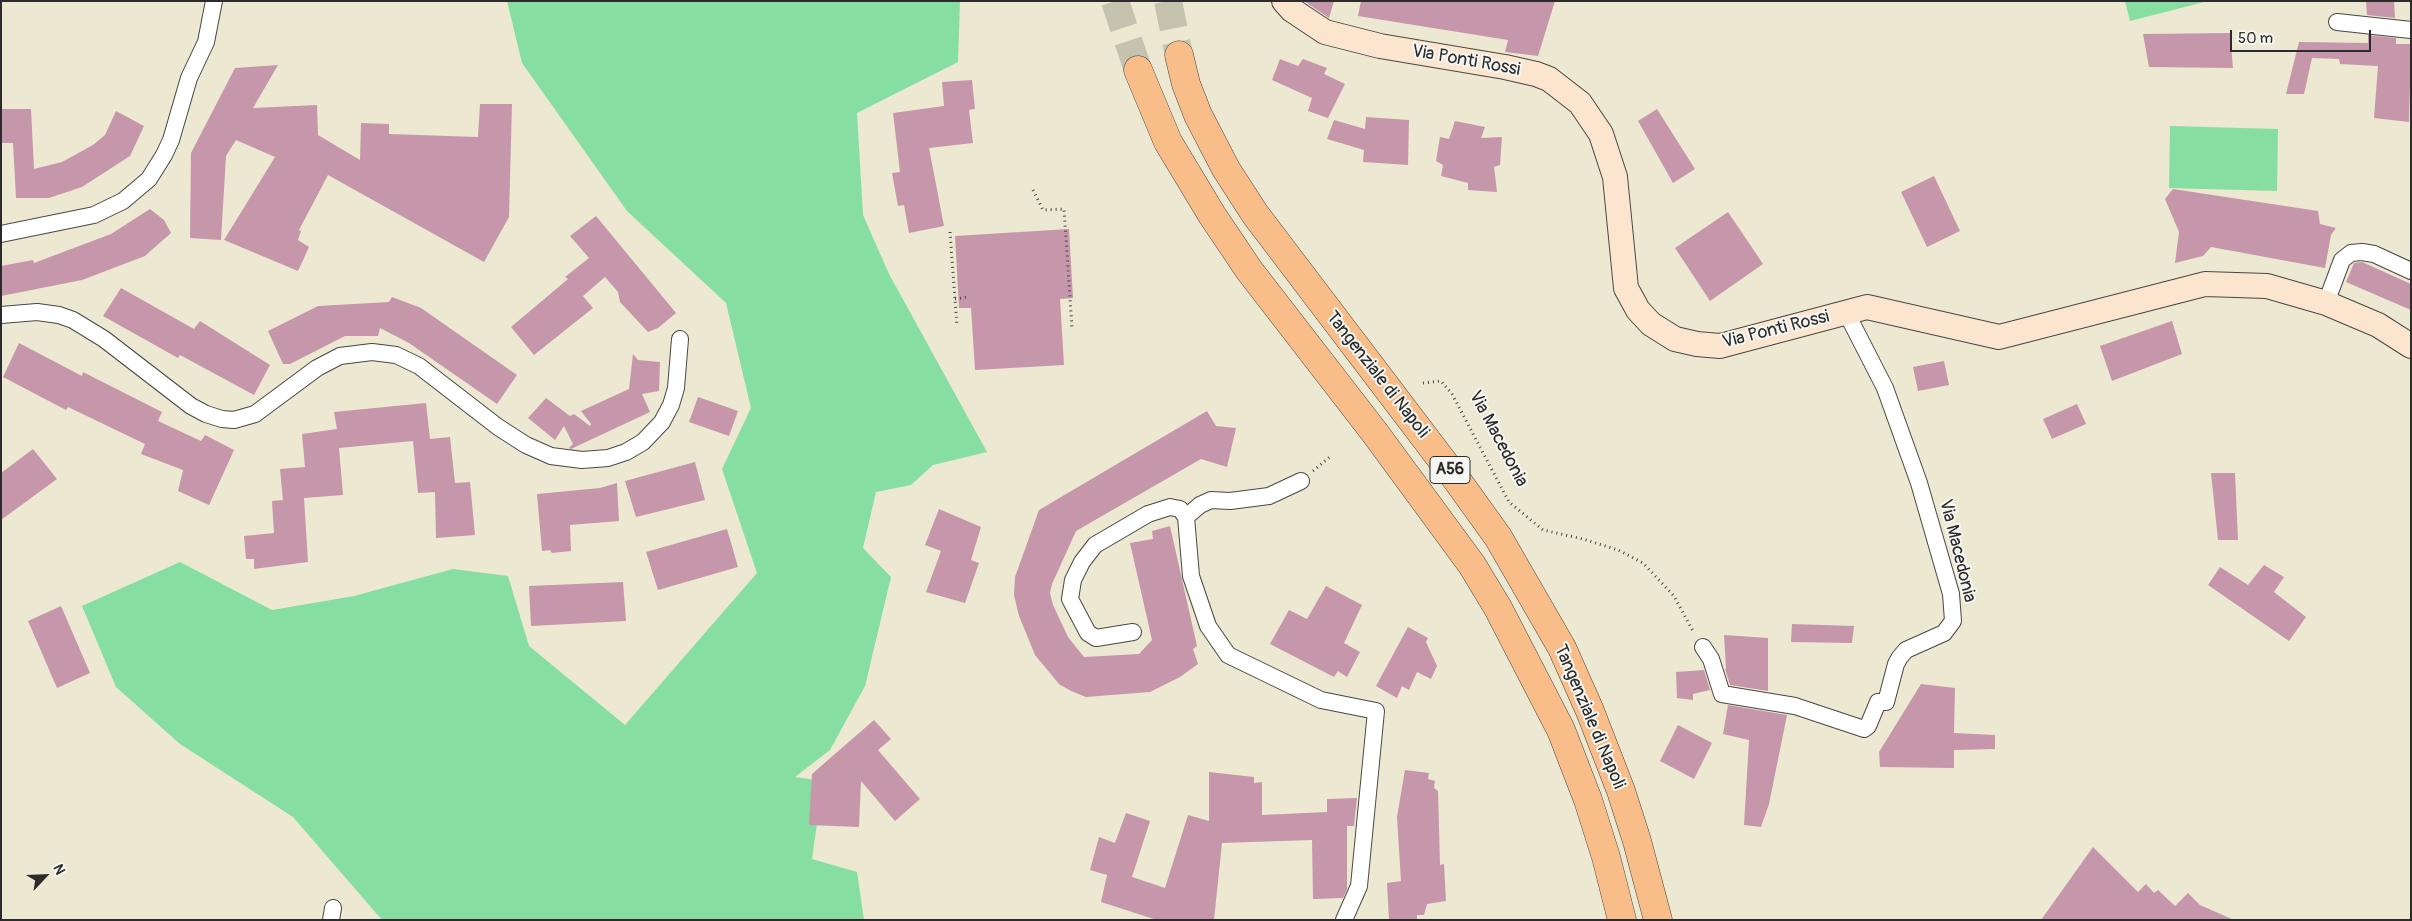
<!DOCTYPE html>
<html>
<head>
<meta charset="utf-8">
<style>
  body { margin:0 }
  #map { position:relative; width:2412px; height:921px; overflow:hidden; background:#ece8d1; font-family:Pangolin,sans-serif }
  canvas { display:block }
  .frame { position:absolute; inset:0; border:2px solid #2b2b2b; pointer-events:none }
  .north { position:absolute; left:20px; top:851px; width:50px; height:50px; -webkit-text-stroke:4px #f6f6f2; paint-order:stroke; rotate:65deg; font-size:14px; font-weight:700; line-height:20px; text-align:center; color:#2b2b2b }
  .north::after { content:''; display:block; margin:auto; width:18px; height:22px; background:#2b2b2b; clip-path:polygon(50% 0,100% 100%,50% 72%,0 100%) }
  .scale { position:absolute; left:2230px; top:30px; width:141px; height:22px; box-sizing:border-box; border:2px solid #2b2b2b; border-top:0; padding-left:6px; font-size:15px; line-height:18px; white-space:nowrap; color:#2b2b2b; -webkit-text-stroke:4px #f6f6f2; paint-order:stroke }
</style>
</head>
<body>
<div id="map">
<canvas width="2412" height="921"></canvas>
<div class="frame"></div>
<div class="north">N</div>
<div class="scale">50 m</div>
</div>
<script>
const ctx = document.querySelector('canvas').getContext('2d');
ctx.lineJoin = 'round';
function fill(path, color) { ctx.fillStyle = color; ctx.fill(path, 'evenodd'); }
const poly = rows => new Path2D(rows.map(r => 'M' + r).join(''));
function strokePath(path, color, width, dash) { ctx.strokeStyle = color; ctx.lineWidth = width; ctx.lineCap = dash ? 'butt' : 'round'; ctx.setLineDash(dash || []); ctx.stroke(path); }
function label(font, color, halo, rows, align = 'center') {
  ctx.font = font + ' Pangolin,sans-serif'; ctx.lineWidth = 4; ctx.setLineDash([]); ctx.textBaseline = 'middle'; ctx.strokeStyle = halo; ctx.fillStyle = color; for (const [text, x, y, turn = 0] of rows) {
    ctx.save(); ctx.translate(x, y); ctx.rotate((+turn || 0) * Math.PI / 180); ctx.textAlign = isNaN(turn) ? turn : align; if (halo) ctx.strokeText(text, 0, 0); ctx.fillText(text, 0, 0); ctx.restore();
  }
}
const green = poly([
  [507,1,960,1,958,62,857,113,863,215,889,274,987,452,933,465,911,485,876,492,863,548,891,577,865,686,830,750,795,777,823,781,812,859,857,872,864,920,382,920,293,817,180,744,116,687,82,606,180,562,272,610,354,596,453,569,508,576,529,646,625,725,757,573,722,469,751,408,726,303,627,211,522,63],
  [2125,1,2208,1,2130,21],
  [2170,126,2278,129,2277,191,2169,188]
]);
const building = poly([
  [1304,1,1334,1,1329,18],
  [1361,1,1555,1,1538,56,1505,52,1508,40,1358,16],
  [2366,1,2394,1,2395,18,2367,15],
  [2230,33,2233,68,2149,67,2143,34],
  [2368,35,2396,38,2396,44,2411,44,2409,122,2374,118,2378,66,2340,64,2339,59,2312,58,2304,94,2286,94,2299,42,2368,43],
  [1280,59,1298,66,1303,59,1327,68,1324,74,1345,84,1328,118,1308,111,1312,98,1272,80],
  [278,65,253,108,317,105,318,135,360,160,361,123,389,124,389,134,478,137,480,104,512,104,509,217,484,262,328,175,299,230,301,231,298,240,309,247,298,271,224,240,275,157,236,140,226,156,221,240,190,238,191,153,235,68],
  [972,80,975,109,969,110,973,143,929,148,944,226,909,233,904,205,898,206,892,173,900,172,893,113,944,106,942,82],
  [1,109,31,109,34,169,62,162,93,145,105,135,116,111,144,126,130,156,82,187,49,198,16,198,13,143,1,143],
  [1657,109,1695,169,1673,183,1638,121],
  [1366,117,1409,120,1408,165,1363,162,1364,150,1327,139,1334,120,1365,129],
  [1455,121,1485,127,1481,138,1502,137,1500,165,1494,167,1497,192,1468,190,1468,183,1441,176,1443,165,1436,161,1440,137,1449,139],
  [1934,176,1960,231,1927,247,1901,192],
  [2173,189,2318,211,2320,224,2336,228,2331,235,2325,268,2211,247,2203,256,2175,263,2179,232,2165,199],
  [150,209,164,220,171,233,145,256,82,280,1,296,1,266,33,260,34,263,111,234],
  [1728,212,1763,264,1710,301,1675,248],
  [596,216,676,313,658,328,648,332,620,302,618,292,605,277,583,296,593,308,534,355,511,327,568,279,565,277,589,258,570,236],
  [1069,229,1073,298,1060,299,1064,365,975,370,971,308,959,308,955,236],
  [2362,262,2411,284,2411,310,2346,282,2354,263],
  [121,288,194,329,200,321,270,365,254,395,180,355,178,358,103,316],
  [392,297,421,308,517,375,497,404,409,343,380,328,378,336,345,336,290,364,283,364,268,331,318,306,389,302],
  [2172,321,2182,354,2112,381,2100,346],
  [19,343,82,376,83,372,162,412,158,421,201,441,205,435,234,450,209,505,178,491,183,470,141,454,145,444,68,407,66,410,3,377],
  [633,354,638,360,660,362,659,391,642,394,650,412,571,449,569,448,573,444,564,426,555,440,528,418,546,398,570,416,574,414,590,426,591,424,581,411,629,389],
  [1944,361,1949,385,1918,391,1913,367],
  [698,397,738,411,729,436,689,422],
  [426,403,430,439,450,437,455,483,470,482,475,535,436,538,435,492,418,493,413,441,339,448,343,495,304,498,308,562,254,569,254,559,246,559,244,536,274,533,272,501,283,500,280,469,305,467,302,434,337,429,334,412],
  [2077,404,2086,424,2052,439,2043,419],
  [1207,411,1216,426,1236,428,1227,467,1201,459,1076,531,1052,584,1050,593,1053,605,1068,637,1084,657,1139,654,1152,640,1130,543,1153,539,1152,531,1170,526,1197,646,1193,649,1198,664,1180,677,1150,692,1086,697,1071,691,1059,684,1035,655,1019,616,1014,595,1015,577,1039,510],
  [33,449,57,479,1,520,1,473],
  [695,462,705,500,636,517,625,481],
  [2211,473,2235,473,2238,540,2218,540],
  [617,483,619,521,570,525,571,551,552,553,550,550,542,551,537,494,600,488],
  [939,509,981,527,971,560,979,563,965,603,926,592,941,551,925,545],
  [727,529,738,567,658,590,646,552],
  [2264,565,2284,577,2274,592,2306,617,2289,641,2208,585,2220,567,2248,585],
  [623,582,626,621,531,626,529,586],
  [1326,586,1362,605,1344,643,1360,652,1347,677,1338,671,1334,677,1270,644,1289,610,1307,619],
  [61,606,90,673,57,688,28,621],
  [1792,624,1854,626,1852,643,1791,642],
  [1408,627,1428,638,1426,642,1437,666,1431,679,1417,672,1409,690,1402,686,1397,698,1376,686],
  [1724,635,1768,638,1768,691,1730,685,1725,669,1726,669],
  [1704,670,1710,690,1693,694,1693,700,1677,698,1676,672],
  [1921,684,1955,688,1954,733,1995,735,1995,749,1954,750,1954,768,1880,767,1879,752],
  [1728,705,1787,715,1769,804,1761,827,1744,825,1749,740,1723,734],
  [874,720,891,739,878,750,920,799,895,821,861,781,859,827,809,825,812,774],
  [1678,725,1712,743,1694,779,1660,761],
  [1405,770,1429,773,1428,779,1435,781,1434,788,1438,791,1440,865,1444,864,1446,901,1427,904,1424,915,1417,915,1417,920,1389,920,1387,883,1401,881,1397,817],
  [1209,772,1254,777,1254,783,1262,782,1262,815,1327,812,1327,799,1357,798,1354,826,1347,826,1347,889,1343,898,1313,899,1312,840,1222,843,1214,920,1157,920,1101,902,1107,875,1090,870,1099,837,1115,843,1126,813,1150,821,1132,877,1165,888,1188,815,1209,821],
  [2093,847,2138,892,2146,884,2154,893,2158,890,2175,906,2188,893,2200,905,2234,920,2041,920]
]);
const highwayTunnel = poly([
  [1115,1,1138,70],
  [1168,1,1179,55]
]);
const path = poly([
  [1033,190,1043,210,1064,209,1072,328],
  [950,232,957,326],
  [955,299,967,297],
  [1423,383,1441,381,1452,394,1509,502,1543,530,1583,539,1618,550,1643,563,1674,596,1694,633],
  [1313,471,1331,456]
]);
const street = poly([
  [2337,22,2411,30],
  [1,234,94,215,123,201,149,179,164,155,171,140,189,78,206,42,214,1],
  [2326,303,2342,260,2351,253,2362,252,2374,254,2411,271],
  [1,315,37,312,59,315,73,320,104,339,191,406,206,414,222,419,234,420,255,414,317,368,340,356,372,352,396,355,419,366,498,427,526,445,551,456,582,460,608,458,626,452,643,442,662,422,671,405,676,388,680,339],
  [1186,517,1200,505,1211,500,1230,501,1269,496,1301,481],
  [1133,632,1096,638,1088,633,1070,599,1073,580,1082,562,1095,545,1148,514,1170,507,1180,509,1186,517,1191,576,1208,626,1228,655,1321,700,1376,711,1359,886,1344,920],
  [1703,647,1711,659,1722,694,1795,706,1864,729,1868,726,1878,702,1886,702,1896,664,1900,657,1906,650,1944,633,1953,621,1951,594,1919,483,1885,388,1846,312],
  [331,920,333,908]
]);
const secondary = poly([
  [1284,1,1292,10,1325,32,1380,46,1505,67,1536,74,1549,79,1580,103,1601,134,1615,177,1626,288,1638,310,1651,324,1675,339,1697,344,1720,346,1867,307,1999,337,2205,284,2267,286,2326,303,2378,325,2411,346]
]);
const highway = poly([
  [1179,55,1186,84,1198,115,1226,169,1255,214,1457,480,1498,537,1562,648,1590,711,1621,791,1637,841,1658,920],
  [1138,70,1168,142,1212,215,1249,270,1375,433,1472,565,1498,608,1561,730,1588,800,1606,857,1622,920]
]);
const shields = [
  [1450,470,40]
];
const shieldNames = [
  ["A56",1450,470]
];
const streetNames = [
  ["Via Ponti Rossi",1466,61,10],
  ["Via Ponti Rossi",1776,330,-14],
  ["Tangenziale di Napoli",1377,375,52],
  ["Via Macedonia",1498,439,62],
  ["Via Macedonia",1957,551,76],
  ["Tangenziale di Napoli",1589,717,67]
];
fill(green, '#87dea2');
fill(building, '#c697aa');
strokePath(highwayTunnel, '#c5c2b0', 28, [28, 14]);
strokePath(street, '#484744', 18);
strokePath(secondary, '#484744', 26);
strokePath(highway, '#484744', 29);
strokePath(path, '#484744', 3, [1, 4]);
strokePath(street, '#fff', 16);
strokePath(secondary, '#fce5cf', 24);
strokePath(highway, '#f8bd88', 28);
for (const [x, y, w] of shields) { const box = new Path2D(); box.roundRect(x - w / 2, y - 13.5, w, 27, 4); ctx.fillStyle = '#f6f6f2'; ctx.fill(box); strokePath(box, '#2b2b2b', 1); }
label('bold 16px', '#2b2b2b', null, shieldNames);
label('18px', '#2b2b2b', '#f6f6f2', streetNames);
</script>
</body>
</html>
